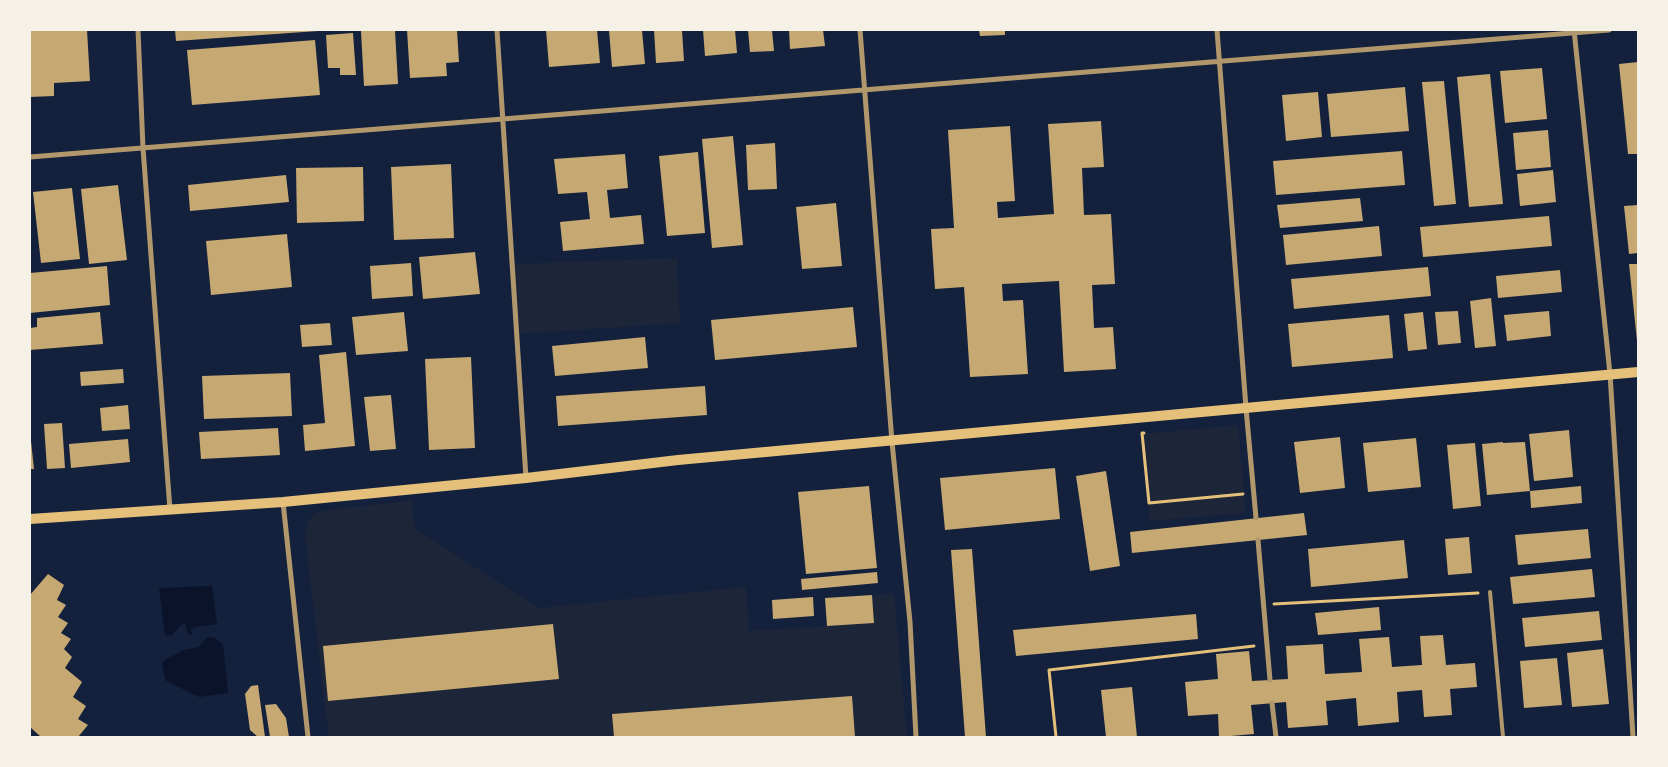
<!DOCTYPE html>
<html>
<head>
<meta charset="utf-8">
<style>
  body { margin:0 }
  #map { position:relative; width:1668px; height:767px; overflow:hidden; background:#14213d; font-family:Helvetica,sans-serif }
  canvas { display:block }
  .frame { position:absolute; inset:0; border:31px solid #f6f1e7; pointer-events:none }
</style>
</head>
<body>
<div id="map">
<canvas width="1668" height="767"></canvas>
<div class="frame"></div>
</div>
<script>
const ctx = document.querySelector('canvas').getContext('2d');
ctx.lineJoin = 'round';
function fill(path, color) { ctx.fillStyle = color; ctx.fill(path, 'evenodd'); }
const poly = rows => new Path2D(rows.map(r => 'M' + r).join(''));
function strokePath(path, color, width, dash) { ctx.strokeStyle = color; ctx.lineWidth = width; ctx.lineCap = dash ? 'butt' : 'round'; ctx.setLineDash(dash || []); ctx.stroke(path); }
const green = poly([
  [677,258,680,323,517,334,513,264],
  [1238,425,1246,513,1150,521,1142,434],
  [412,500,415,529,539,608,746,587,749,631,874,623,872,595,894,593,907,737,329,737,305,537,307,523,314,514,321,511]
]);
const water = poly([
  [212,586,217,624,194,627,191,630,192,635,188,635,185,623,181,625,172,635,165,636,159,588],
  [210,637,215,638,223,645,228,693,199,697,165,680,162,662,183,650,199,647,206,638]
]);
const building = poly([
  [50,30,87,30,90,81,54,83,54,96,30,97,30,31],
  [175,30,318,30,318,31,176,41],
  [395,30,398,84,364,86,361,31],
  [407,30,457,30,459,62,446,63,447,76,410,78],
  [546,30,597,30,600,63,549,67],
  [609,30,642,30,645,64,612,67],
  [654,30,682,30,684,61,656,63],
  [703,30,735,30,737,53,705,56],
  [748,30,772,30,774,51,750,52],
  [789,30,823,30,825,46,790,49],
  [979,30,1005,30,1005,35,980,36],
  [353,33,356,75,340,75,340,68,328,68,326,35],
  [315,40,320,95,192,105,187,50],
  [1638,62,1638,154,1628,154,1619,64],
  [1542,68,1547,119,1505,123,1500,71],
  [1490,74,1503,204,1469,207,1457,77],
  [1444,81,1456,204,1434,206,1422,82],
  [1405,87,1409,131,1331,137,1327,94],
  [1318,92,1322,137,1286,141,1282,95],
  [1101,121,1104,167,1082,168,1084,215,1111,214,1115,284,1092,285,1094,328,1113,327,1116,369,1064,372,1059,281,1002,284,1003,301,1023,300,1028,374,970,377,964,287,935,289,931,229,954,228,948,130,1010,126,1015,201,997,202,998,218,1054,214,1048,124],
  [1548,130,1551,167,1516,170,1513,133],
  [733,136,743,245,712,248,702,139],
  [775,143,777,189,748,190,746,145],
  [1402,151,1405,185,1276,195,1273,161],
  [698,152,705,233,667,236,659,156],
  [625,154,628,188,607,190,610,218,641,215,644,244,563,251,560,222,590,219,587,192,558,194,554,159],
  [451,164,454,238,394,240,391,167],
  [363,167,364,221,297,223,296,168],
  [1553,170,1556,202,1520,206,1517,174],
  [286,175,289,202,190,211,188,185],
  [118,185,127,260,89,264,81,189],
  [72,188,80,259,41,263,33,192],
  [1360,198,1363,221,1280,228,1277,205],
  [836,203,842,266,802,269,796,207],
  [1638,205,1638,253,1629,254,1624,206],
  [1549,216,1552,246,1423,257,1420,227],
  [1379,226,1382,256,1286,265,1283,235],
  [287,234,292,287,211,295,206,241],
  [475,252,480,294,423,299,419,257],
  [411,263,413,296,372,299,370,266],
  [1629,264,1638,264,1638,341,1637,341],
  [107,266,110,305,30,313,30,273],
  [1428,267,1431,296,1294,309,1291,279],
  [1560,270,1562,292,1498,298,1496,276],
  [1491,298,1496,346,1475,348,1470,301],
  [853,307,857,347,715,360,711,320],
  [1458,311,1461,343,1438,345,1435,312],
  [1549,311,1551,336,1507,341,1504,315],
  [100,312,103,344,30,350,30,328,37,327,37,318],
  [404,312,408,351,356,355,352,317],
  [1423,312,1427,349,1408,351,1404,314],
  [1389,315,1393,358,1292,367,1288,324],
  [330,323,332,345,302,347,300,325],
  [645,337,648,368,555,376,552,346],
  [346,352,355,446,305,451,303,425,325,423,319,355],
  [471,357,475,448,429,450,425,359],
  [123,369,124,383,81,386,80,372],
  [290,373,292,416,204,419,202,376],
  [705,386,707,415,558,426,556,396],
  [391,395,396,449,370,451,364,397],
  [128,405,130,429,102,431,100,408],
  [62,423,65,468,47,469,44,424],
  [278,428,280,455,201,459,199,432],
  [1569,430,1573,477,1534,481,1529,434],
  [1340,437,1345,488,1300,493,1294,442],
  [1416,438,1421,487,1368,492,1363,443],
  [128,439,130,462,71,468,69,444],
  [30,441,31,441,34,469,30,469],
  [1503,442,1503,443,1525,442,1530,491,1487,495,1482,444],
  [1475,443,1481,506,1453,509,1447,445],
  [1055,468,1060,519,945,530,940,478],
  [1106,471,1120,566,1090,571,1076,476],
  [869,486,877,568,806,574,798,492],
  [1581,486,1582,503,1531,508,1530,491],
  [1304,513,1307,535,1132,553,1130,532],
  [1588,529,1591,558,1518,565,1515,535],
  [1469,537,1472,573,1448,575,1445,539],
  [1404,540,1408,578,1311,587,1308,549],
  [972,549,986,737,965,737,951,550],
  [1592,569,1595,597,1513,604,1510,577],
  [877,572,878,583,802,590,801,579],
  [48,574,64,585,57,600,66,605,58,617,68,623,61,633,71,639,64,649,72,657,65,668,82,682,73,697,86,706,78,719,88,725,78,737,41,737,30,727,30,595],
  [872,595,874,623,827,626,825,598],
  [813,597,814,616,773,619,772,600],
  [1379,607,1381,630,1318,635,1315,613],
  [1599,611,1602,640,1525,647,1522,618],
  [1196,614,1198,639,1016,656,1013,630],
  [553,624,559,679,328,701,323,646],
  [1443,635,1446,665,1475,663,1477,687,1450,689,1452,715,1424,717,1422,690,1397,692,1399,722,1358,726,1356,698,1326,701,1328,725,1288,728,1286,702,1251,705,1254,734,1219,737,1218,714,1188,716,1185,682,1218,679,1216,654,1249,651,1252,681,1288,679,1286,646,1323,644,1325,674,1362,672,1359,639,1389,637,1392,667,1422,665,1420,636],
  [1603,649,1609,704,1572,707,1567,653],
  [1557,658,1562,705,1524,708,1520,661],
  [258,685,265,737,258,737,250,730,245,694,251,686],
  [1132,687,1137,737,1106,737,1101,690],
  [852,696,855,737,614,737,612,714],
  [276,704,286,718,289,737,270,737,265,705]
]);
const path = poly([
  [1144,433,1142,433,1149,503,1243,494],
  [1274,604,1478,593],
  [1056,737,1049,670,1254,646]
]);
const service = poly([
  [1490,592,1503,737]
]);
const minor = poly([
  [138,30,143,148,170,510],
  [497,30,526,478],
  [860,30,892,442,910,622,916,737],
  [1217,30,1246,408,1256,518],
  [1574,30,1610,374,1633,737],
  [30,157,1609,30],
  [283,502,308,737],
  [1258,540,1270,680],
  [1272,703,1276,737]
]);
const secondary = poly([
  [30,519,283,502,526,478,678,460,1638,372]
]);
fill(green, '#1d2539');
fill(water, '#0b132b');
fill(building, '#c6a872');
strokePath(path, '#e5c07b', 3);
strokePath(service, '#b1986c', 4);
strokePath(minor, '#b1986c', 5);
strokePath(secondary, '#e5c07b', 10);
</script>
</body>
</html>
